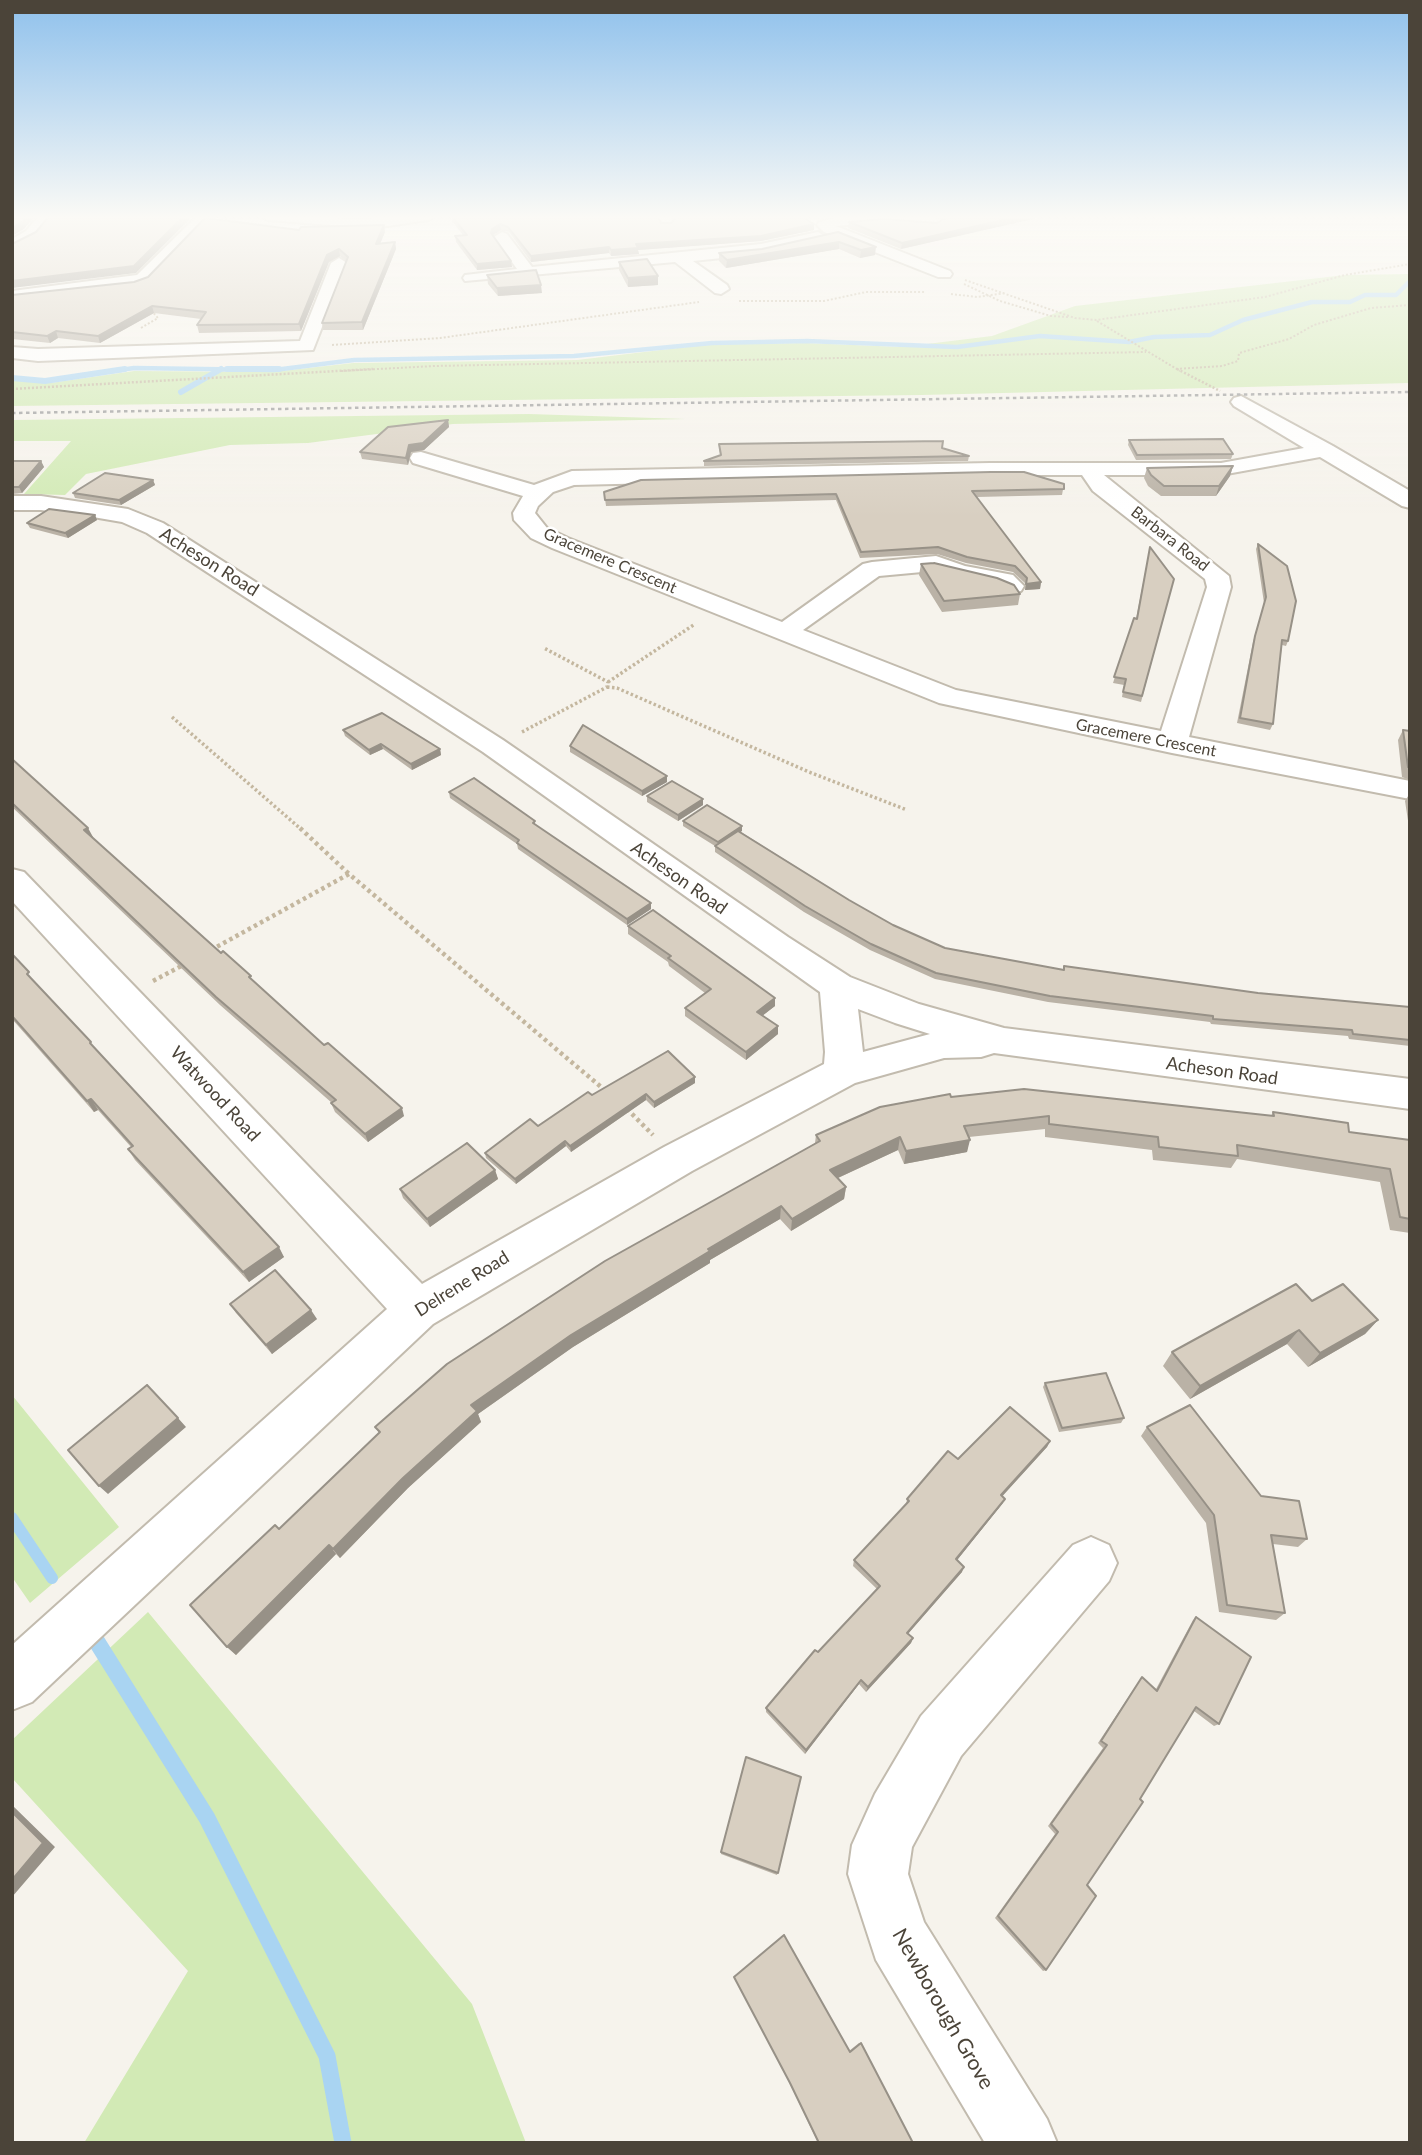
<!DOCTYPE html>
<html>
<head>
<meta charset="utf-8">
<style>
  body { margin:0 }
  #map { position:relative; width:1422px; height:2155px; overflow:hidden; background:#f6f3ec; font-family:Lato,sans-serif }
  canvas { display:block }
  .frame { position:absolute; inset:0; border:14px solid #4b4439; pointer-events:none }
</style>
</head>
<body>
<div id="map">
<canvas width="1422" height="2155"></canvas>
<div class="frame"></div>
</div>
<script>
const ctx = document.querySelector('canvas').getContext('2d');
ctx.lineJoin = 'round';
function fill(path, color) { ctx.fillStyle = color; ctx.fill(path, 'evenodd'); }
const poly = rows => new Path2D(rows.map(r => 'M' + r).join(''));
function strokePath(path, color, width, dash) { ctx.strokeStyle = color; ctx.lineWidth = width; ctx.lineCap = dash ? 'butt' : 'round'; ctx.setLineDash(dash || []); ctx.stroke(path); }
function label(font, color, halo, rows, align = 'center') {
  ctx.font = font + ' Lato,sans-serif'; ctx.lineWidth = 5; ctx.setLineDash([]); ctx.textBaseline = 'middle'; ctx.strokeStyle = halo; ctx.fillStyle = color; for (const [text, x, y, turn = 0] of rows) {
    ctx.save(); ctx.translate(x, y); ctx.rotate((+turn || 0) * Math.PI / 180); ctx.textAlign = isNaN(turn) ? turn : align; if (halo) ctx.strokeText(text, 0, 0); ctx.fillText(text, 0, 0); ctx.restore();
  }
}
const green = poly([
  [1410,274,1410,383,922,395,12,406,12,379,50,383,134,371,272,372,353,363,577,360,711,344,807,343,902,347,992,336,1075,306,1345,275],
  [529,414,686,419,453,424,308,443,230,445,86,474,65,495,24,494,71,441,12,441,12,420],
  [12,1395,119,1527,30,1603,12,1577],
  [148,1612,472,2004,526,2143,84,2143,188,1971,12,1778,12,1740]
]);
const streamFar3 = poly([
  [113,371,134,368,274,370,354,360,574,356,712,343,807,341,957,347,1040,336,1129,342,1154,337,1210,335,1243,320,1312,302,1350,302,1365,295,1396,295,1410,281],
  [218,371,222,369]
]);
const streamFar2 = poly([
  [227,369,279,369],
  [12,378,45,381,125,369],
  [181,392,221,369]
]);
const streamFar1 = poly([
  [12,1518,52,1578]
]);
const stream = poly([
  [97,1642,207,1818,327,2056,343,2143]
]);
const pathFar3 = poly([
  [965,280,1075,318,1096,320,1265,297,1345,275,1410,264],
  [964,284,1000,301,1051,316,1068,317],
  [951,294,977,297,1006,293],
  [739,301,824,301,866,292,925,292],
  [1097,321,1180,371],
  [141,328,158,318,151,310],
  [332,345,440,338,699,302],
  [1176,369,1222,366,1238,361,1239,353,1289,339,1314,325,1371,308,1410,305],
  [341,371,434,366,1146,352]
]);
const pathFar2 = poly([
  [1177,369,1220,391],
  [12,389,373,369]
]);
const pathFar1 = poly([
  [608,682,695,624],
  [607,687,617,688,809,772,907,810],
  [172,717,302,830],
  [522,732,607,687,608,682,544,648]
]);
const path = poly([
  [300,828,349,874],
  [211,950,349,874,607,1092],
  [153,981,185,964],
  [627,1109,653,1135]
]);
const minor = poly([
  [39,216,54,216,36,237,12,251,12,239,26,231,39,216],
  [197,216,212,216,149,281,136,286,12,301,12,291,137,275,197,216],
  [656,216,670,216,673,223,671,226,661,226,656,216],
  [844,216,908,216,941,219,943,222,941,225,936,226,883,222,836,226,950,271,952,274,950,277,938,277,824,232,817,225,819,222,844,216],
  [502,232,507,234,532,267,761,244,818,232,826,237,823,240,761,254,693,261,727,285,729,289,721,294,715,293,675,262,465,281,463,278,465,275,517,269,494,237,502,232],
  [339,258,347,263,313,350,38,361,12,358,12,347,38,349,300,341,331,263,339,258],
  [1241,396,1333,446,1410,491,1410,508,1402,506,1320,457,1221,475,1104,475,1229,576,1231,587,1189,737,1410,781,1410,799,1172,753,939,703,552,548,531,538,514,520,513,513,523,496,413,463,410,458,413,453,421,452,534,485,572,471,990,463,1221,463,1304,448,1234,406,1231,402,1234,398,1241,396],
  [990,475,1082,475,1093,491,1205,579,1207,587,1161,731,956,690,803,630,879,576,933,571,959,579,996,586,1012,593,1021,591,1024,586,1013,575,965,566,936,556,872,562,863,564,782,622,568,538,547,528,535,513,538,506,553,492,574,485,990,475],
  [12,496,41,496,128,509,163,523,503,740,788,937,850,977,919,1004,1004,1028,1410,1079,1410,1109,994,1053,981,1057,944,1058,855,1083,692,1171,433,1324,32,1702,12,1710,12,1645,387,1309,12,901,12,869,24,872,422,1284,664,1147,824,1064,825,1052,820,992,483,752,147,533,122,522,93,517,41,510,12,510,12,496],
  [858,1009,895,1023,930,1034,863,1052,858,1009],
  [1091,1537,1109,1545,1117,1563,1109,1581,961,1756,912,1847,908,1874,924,1922,1047,2119,1057,2143,985,2143,876,1960,848,1874,852,1845,875,1794,921,1716,1073,1545,1091,1537]
]);
const tertiary = poly([
  [261,216,356,219,435,216,428,220,388,226,356,227,268,220,261,216]
]);
const rail = poly([
  [12,413,1410,392]
]);
const wall = poly([
  [451,215,661,223,671,223,673,220,671,215,835,215,823,218,808,216,806,219,814,230,761,241,638,250,639,254,611,256,609,253,531,262,509,232,501,230,493,235,511,261,512,267,477,270,456,242,455,236,463,235,452,221],
  [926,215,1050,215,901,249,848,228,849,222,937,223,944,219,943,218],
  [299,230,385,232,380,244,395,242,396,249,363,330,323,330,322,323,346,261,340,256,329,262,301,331,199,333,197,325,201,319,154,313,100,343,58,338,50,343,12,339,12,295,134,282],
  [838,232,875,255,860,258,839,249,726,268,719,261,719,253,762,249],
  [619,262,658,276,658,285,628,287,619,270],
  [487,275,542,293,498,296,488,284],
  [448,420,449,427,424,450,411,452,408,465,362,459,360,452],
  [1129,440,1233,454,1231,459,1136,460,1128,445],
  [719,444,969,456,968,461,704,466,704,461,720,456],
  [12,461,41,461,44,467,22,493,12,494],
  [1233,466,1230,476,1216,496,1161,496,1148,486,1144,478,1147,468],
  [153,480,155,485,121,505,75,498,73,493],
  [1064,484,1062,495,977,497,1041,582,1040,589,1025,590,1026,584,1013,572,966,563,937,554,860,558,836,500,606,506,604,492],
  [95,515,97,520,68,538,30,528,27,523],
  [1258,544,1288,641,1286,646,1282,645,1273,724,1270,730,1237,723,1253,642,1264,603,1256,549],
  [1150,547,1174,579,1141,702,1122,697,1124,685,1113,683,1134,618,1136,619],
  [921,564,1020,594,1018,605,942,612,919,575],
  [343,730,440,749,441,755,412,770,383,749,370,755,345,736],
  [1403,730,1410,731,1410,780,1402,777,1398,740],
  [570,746,667,782,642,796,570,752],
  [12,759,92,837,404,1116,368,1142,335,1112,331,1103,332,1103,220,1005,12,807],
  [449,792,535,821,535,825,651,909,627,925,518,849,517,844,450,798],
  [1410,793,1410,834,1405,801],
  [647,796,703,805,678,821,647,802],
  [683,821,742,826,741,832,849,900,893,925,945,948,1063,970,1064,966,1258,993,1410,1007,1410,1046,1349,1039,1348,1036,1211,1024,1210,1022,1048,1002,935,979,870,950,804,912,715,852,715,846,683,826],
  [628,926,775,998,775,1006,763,1015,778,1034,746,1060,685,1016,685,1008,705,993,669,966,668,962,628,934],
  [12,954,36,984,97,1051,284,1257,249,1282,135,1160,128,1149,131,1147,98,1110,94,1112,12,1019],
  [695,1083,654,1108,646,1100,571,1152,566,1146,516,1184,486,1158,485,1153,538,1126,592,1095],
  [951,1097,1271,1116,1273,1112,1349,1132,1410,1140,1410,1233,1390,1230,1380,1182,1237,1159,1231,1168,1153,1160,1152,1150,1045,1137,1045,1129,969,1137,967,1152,904,1164,898,1150,838,1178,846,1187,844,1199,791,1231,780,1219,710,1260,710,1263,573,1347,478,1414,481,1422,408,1488,340,1558,336,1554,236,1655,227,1647,279,1529,379,1433,375,1427,815,1143,816,1135],
  [495,1170,498,1179,430,1227,403,1198,400,1189],
  [1312,1301,1378,1320,1365,1334,1308,1367,1287,1344,1190,1399,1163,1366,1172,1352],
  [230,1304,317,1319,272,1354,236,1313],
  [1045,1383,1124,1418,1121,1423,1059,1432,1043,1387],
  [1147,1427,1261,1496,1307,1539,1298,1547,1273,1544,1285,1613,1276,1620,1219,1612,1206,1523,1141,1436],
  [1050,1441,1047,1447,1002,1496,1005,1499,1002,1504,957,1560,962,1572,908,1634,913,1638,911,1643,866,1692,859,1684,805,1754,766,1712,766,1708,877,1589,853,1566,854,1560,906,1505,907,1499,958,1459],
  [1196,1617,1219,1724,1214,1726,1194,1711,1087,1885,1046,1970,1043,1971,995,1918,1055,1834,1048,1826,1103,1748,1098,1743,1139,1681,1142,1677,1156,1689,1193,1620],
  [801,1777,777,1875,721,1854,721,1852],
  [734,1977,849,2051,859,2043,861,2043,913,2143,818,2143,789,2082]
]);
const shadedWall = poly([
  [28,215,36,215,24,229,12,236,12,228],
  [185,215,194,215,136,273,12,288,12,281],
  [823,215,835,215,823,218],
  [1025,215,1050,215,901,249,902,243],
  [500,224,501,230,493,235,491,233,492,229],
  [814,224,814,230,761,241,638,250,639,254,611,256,611,250,636,244],
  [384,225,385,232,377,251,376,244],
  [395,242,396,249,363,330,362,322],
  [839,242,839,249,726,268,727,260],
  [609,247,609,253,531,262,531,256],
  [876,247,875,255,860,258,861,250],
  [339,249,340,256,329,262,301,331,299,324,327,255],
  [511,261,512,267,477,270,477,264],
  [658,276,658,285,628,287,628,278],
  [541,285,542,293,498,296,497,288],
  [152,306,154,313,100,343,98,336],
  [56,331,58,338,50,343,47,336],
  [448,420,449,427,424,450,411,452,408,465,406,458,409,445],
  [41,461,44,467,22,493,19,487],
  [1233,466,1230,476,1216,496,1219,486],
  [153,480,155,485,121,505,119,500],
  [95,515,97,520,68,538,65,533],
  [1041,582,1040,589,1025,590,1026,584],
  [381,744,383,749,370,755,369,750],
  [440,749,441,755,412,770,411,764],
  [667,776,667,782,642,796,642,791],
  [703,799,703,805,678,821,678,815],
  [742,826,742,831,718,847,718,842],
  [88,828,93,837,89,838,84,830],
  [651,903,651,909,627,925,627,919],
  [775,998,775,1006,757,1020,757,1012],
  [778,1026,778,1034,746,1060,746,1052],
  [695,1077,695,1083,654,1108,654,1102],
  [646,1094,646,1100,571,1152,570,1146],
  [91,1099,98,1110,94,1112,87,1101],
  [402,1108,404,1116,368,1142,365,1134],
  [900,1137,898,1150,829,1182,830,1170],
  [970,1140,967,1152,904,1164,906,1151],
  [565,1141,566,1146,516,1184,515,1179],
  [495,1170,498,1179,430,1227,427,1219],
  [846,1187,844,1199,791,1231,792,1219],
  [781,1206,780,1219,710,1260,710,1263,573,1347,478,1414,481,1422,408,1488,340,1558,333,1549,471,1405,571,1335,708,1249],
  [279,1247,284,1257,249,1282,243,1272],
  [311,1310,317,1319,272,1354,266,1345],
  [1378,1320,1365,1334,1308,1367,1320,1353],
  [1299,1330,1287,1344,1190,1399,1200,1386],
  [178,1418,186,1427,108,1494,99,1486],
  [1050,1441,1047,1447,998,1501,1001,1495],
  [1005,1499,1002,1504,954,1564,956,1559],
  [329,1545,336,1554,236,1655,227,1647],
  [964,1567,962,1572,905,1637,907,1633],
  [913,1638,911,1643,866,1692,868,1687],
  [861,1680,859,1684,805,1754,806,1750],
  [12,1805,55,1847,12,1897]
]);
const building = poly([
  [12,215,28,215,22,222,12,228,12,215],
  [50,215,185,215,134,266,12,281,12,244,36,232,50,215],
  [451,215,657,215,661,223,671,223,675,219,674,215,806,215,804,218,814,224,761,236,636,244,638,248,611,250,609,247,531,256,508,227,500,224,492,229,491,233,511,261,477,264,455,236,467,235,451,215],
  [945,215,1025,215,902,243,849,222,884,219,937,223,946,218,945,215],
  [205,218,299,230,301,227,384,225,376,244,395,242,362,322,322,323,348,257,339,249,327,255,299,324,197,325,206,312,152,306,98,336,56,331,47,336,12,332,12,295,134,282,148,277,205,218],
  [838,232,876,247,861,250,839,242,727,260,719,253,762,249,838,232],
  [647,259,658,276,628,278,619,262,647,259],
  [536,270,541,285,497,288,487,275,536,270],
  [448,420,423,443,409,445,406,458,360,452,388,427,448,420],
  [1223,439,1233,454,1137,455,1129,440,1223,439],
  [943,441,942,448,969,456,704,461,721,455,719,444,943,441],
  [12,461,41,461,19,487,12,487,12,461],
  [1233,466,1219,486,1164,486,1151,475,1147,468,1233,466],
  [991,472,1024,472,1064,484,1064,489,972,491,1041,582,1026,584,1027,578,1015,566,967,557,938,547,861,552,836,494,605,500,604,492,641,480,991,472],
  [105,473,153,480,119,500,73,493,105,473],
  [49,509,95,515,65,533,27,523,49,509],
  [1258,544,1287,566,1296,601,1288,641,1282,640,1273,724,1240,718,1255,636,1266,597,1258,544],
  [1150,547,1174,579,1142,696,1123,692,1126,679,1114,677,1134,618,1137,619,1150,547],
  [934,563,997,578,1014,585,1020,594,944,601,921,564,934,563],
  [382,713,440,749,411,764,381,744,369,750,343,730,382,713],
  [583,725,667,776,642,791,570,746,583,725],
  [1403,730,1410,731,1410,767,1408,767,1403,730],
  [12,759,88,828,84,830,221,953,223,951,251,976,249,977,324,1045,328,1043,402,1108,365,1134,331,1103,336,1100,216,997,12,803,12,759],
  [474,778,535,821,533,823,651,903,627,919,517,843,519,840,449,792,474,778],
  [672,781,703,799,678,815,647,796,672,781],
  [707,805,742,826,718,842,683,821,707,805],
  [738,831,849,900,893,925,945,948,1064,970,1064,966,1258,993,1410,1007,1410,1040,1353,1034,1352,1030,1213,1019,1213,1016,1050,996,936,973,871,944,805,906,715,846,738,831],
  [653,910,775,998,757,1012,778,1026,746,1052,685,1008,711,989,668,958,671,956,628,926,653,910],
  [12,954,29,972,27,974,91,1042,90,1043,279,1247,243,1272,128,1149,133,1146,91,1099,87,1101,12,1016,12,954],
  [668,1051,695,1077,654,1102,646,1094,570,1146,565,1141,515,1179,485,1153,530,1119,538,1126,588,1092,592,1095,668,1051],
  [1024,1089,1274,1116,1273,1112,1348,1123,1349,1132,1410,1140,1410,1219,1400,1217,1390,1169,1237,1145,1238,1156,1159,1147,1158,1137,1049,1124,1049,1116,964,1126,970,1140,906,1151,900,1137,830,1170,846,1187,792,1219,781,1206,708,1249,710,1251,571,1335,471,1405,477,1411,403,1478,333,1549,329,1545,227,1647,190,1605,275,1525,279,1529,380,1432,375,1427,447,1364,605,1261,820,1141,816,1135,880,1107,950,1094,951,1097,1024,1089],
  [467,1143,495,1170,427,1219,400,1189,467,1143],
  [275,1270,311,1310,266,1345,230,1304,275,1270],
  [1296,1284,1312,1301,1343,1284,1378,1320,1320,1353,1299,1330,1200,1386,1172,1352,1296,1284],
  [1106,1373,1124,1418,1062,1428,1045,1383,1106,1373],
  [147,1385,178,1418,99,1486,68,1450,147,1385],
  [1190,1405,1261,1496,1299,1501,1307,1539,1271,1535,1285,1613,1227,1605,1214,1515,1147,1427,1190,1405],
  [1010,1407,1050,1441,1001,1495,1005,1499,956,1559,964,1567,907,1633,913,1638,868,1687,861,1680,806,1750,766,1708,815,1650,818,1652,880,1586,854,1560,909,1501,907,1499,948,1451,958,1459,1010,1407],
  [1196,1617,1251,1657,1219,1724,1196,1707,1140,1799,1143,1802,1087,1885,1096,1896,1046,1970,998,1916,1058,1832,1051,1824,1107,1745,1101,1741,1142,1677,1157,1691,1196,1617],
  [746,1757,801,1777,778,1873,721,1852,746,1757],
  [12,1812,43,1843,12,1880,12,1812],
  [784,1935,850,2052,861,2043,913,2143,819,2143,790,2083,734,1977,784,1935]
]);
const farStreetnames = [
  ["Barbara Road",1170,539,38],
  ["Gracemere Crescent",610,561,23],
  ["Gracemere Crescent",1146,738,11]
];
const streetNames = [
  ["Acheson Road",209,562,32],
  ["Acheson Road",679,878,35],
  ["Acheson Road",1222,1071,8],
  ["Watwood Road",215,1094,47],
  ["Delrene Road",462,1284,-32]
];
const nearStreetnames = [
  ["Newborough Grove",943,2009,60]
];
fill(green, '#d2eab5');
strokePath(streamFar3, '#a9d4f2', 4.5);
strokePath(streamFar2, '#a9d4f2', 6);
strokePath(streamFar1, '#a9d4f2', 12);
strokePath(stream, '#a9d4f2', 17);
strokePath(minor, '#c2bbae', 4);
strokePath(tertiary, '#c2bbae', 4);
strokePath(pathFar3, '#c4b79f', 2, [2, 2]);
strokePath(pathFar2, '#c4b79f', 2.5, [2, 2]);
strokePath(pathFar1, '#c4b79f', 3.5, [2.5, 2.5]);
strokePath(path, '#c4b79f', 4.5, [3.5, 3.5]);
fill(minor, '#fff');
fill(tertiary, '#fff');
strokePath(rail, '#9a9a9a', 2.5, [3.5, 3.5]);
fill(wall, '#bab2a6');
fill(shadedWall, '#979187');
fill(building, '#d8cfc1');
strokePath(building, '#979187', 2);
const sky = ctx.createLinearGradient(0, 0, 0, 517);
sky.addColorStop(0, '#8fc1ec');
sky.addColorStop(0.42, '#fbfaf6');
sky.addColorStop(1, '#fbfaf600');
ctx.fillStyle = sky;
ctx.fillRect(0, 0, 1422, 517);
label('16px', '#4b4439', '#fff', farStreetnames);
label('18px', '#4b4439', '#fff', streetNames);
label('21px', '#4b4439', '#fff', nearStreetnames);
</script>
</body>
</html>
